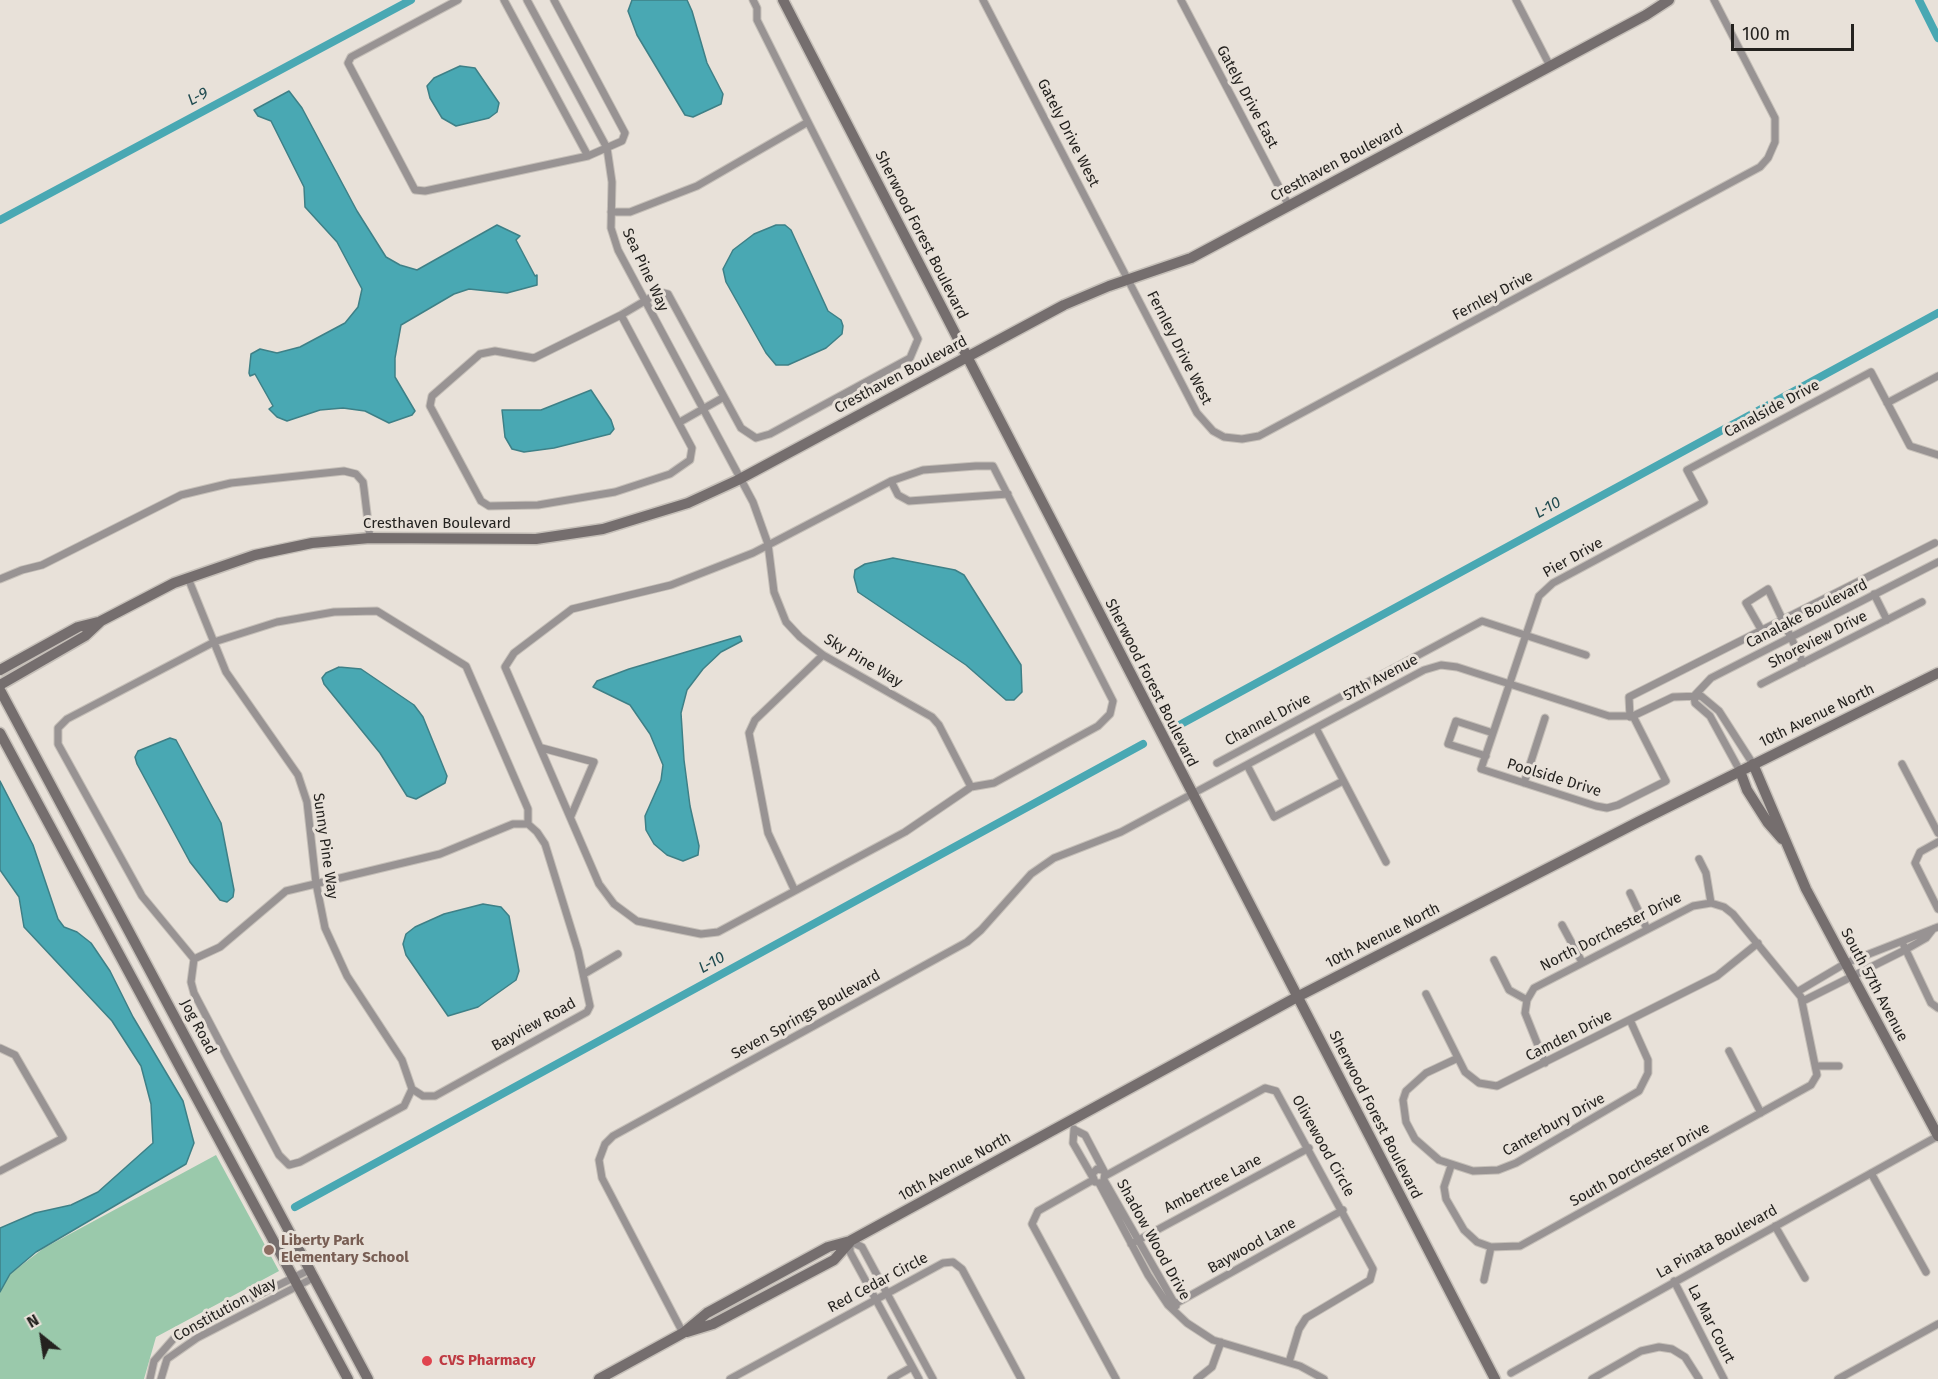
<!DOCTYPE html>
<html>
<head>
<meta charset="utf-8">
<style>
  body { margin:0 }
  #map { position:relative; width:1938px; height:1379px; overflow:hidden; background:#e8e1d9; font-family:"Fira Sans",sans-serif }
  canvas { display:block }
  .north { position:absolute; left:12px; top:1307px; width:60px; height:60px; -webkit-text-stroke:4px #e8e1d9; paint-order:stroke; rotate:330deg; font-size:16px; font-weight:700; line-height:24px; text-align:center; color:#24221f }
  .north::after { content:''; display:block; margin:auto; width:21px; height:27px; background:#24221f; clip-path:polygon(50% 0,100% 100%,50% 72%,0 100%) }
  .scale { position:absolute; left:1731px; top:24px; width:123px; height:27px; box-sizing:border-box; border:3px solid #24221f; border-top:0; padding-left:8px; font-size:18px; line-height:21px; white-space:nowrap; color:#24221f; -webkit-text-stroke:4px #e8e1d9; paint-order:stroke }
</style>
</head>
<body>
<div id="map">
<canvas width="1938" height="1379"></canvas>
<div class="north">N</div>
<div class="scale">100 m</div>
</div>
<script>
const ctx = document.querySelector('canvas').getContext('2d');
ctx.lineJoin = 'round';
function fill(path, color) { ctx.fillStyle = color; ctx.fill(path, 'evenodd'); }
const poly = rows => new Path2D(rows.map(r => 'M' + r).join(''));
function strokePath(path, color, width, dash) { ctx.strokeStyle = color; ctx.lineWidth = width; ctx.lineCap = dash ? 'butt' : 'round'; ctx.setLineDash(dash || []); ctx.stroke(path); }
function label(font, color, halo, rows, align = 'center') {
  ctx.font = font + ' "Fira Sans",sans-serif'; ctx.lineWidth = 6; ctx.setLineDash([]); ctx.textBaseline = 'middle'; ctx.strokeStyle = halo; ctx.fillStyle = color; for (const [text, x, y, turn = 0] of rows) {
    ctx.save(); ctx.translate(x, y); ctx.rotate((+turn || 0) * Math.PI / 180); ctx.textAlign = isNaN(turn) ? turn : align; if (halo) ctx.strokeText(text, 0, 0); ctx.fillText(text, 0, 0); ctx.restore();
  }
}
const green = poly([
  [216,1155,279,1271,156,1337,144,1379,0,1379,0,1292,10,1274,44,1248]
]);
const water = poly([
  [632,0,687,0,692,11,707,63,723,94,721,104,693,117,685,115,637,35,628,11,632,0],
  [460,66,475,68,499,103,497,112,489,118,456,126,442,118,430,98,427,86,434,78,460,66],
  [289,91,302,108,357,211,386,257,400,265,417,270,497,225,520,236,516,240,535,276,537,275,537,285,507,293,469,289,454,294,401,325,395,358,395,377,415,411,412,415,389,423,365,411,343,408,320,410,287,421,277,417,269,409,273,406,255,374,250,376,249,373,251,354,260,349,277,353,300,347,345,323,358,307,362,289,337,242,305,207,304,187,271,121,258,116,254,110,289,91],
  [776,225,785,225,791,230,828,311,841,320,843,326,842,334,826,348,788,365,776,365,766,353,726,282,723,269,733,250,754,234,776,225],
  [591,390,611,420,614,429,610,434,554,448,524,452,512,449,505,437,502,410,541,410,591,390],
  [893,558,955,570,964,575,1021,665,1022,692,1014,700,1006,700,966,665,858,592,854,577,855,570,865,564,893,558],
  [740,636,742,641,721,652,703,669,687,690,681,713,684,760,690,806,699,846,698,855,683,861,667,855,654,844,646,830,645,816,661,780,663,765,650,734,630,705,593,687,597,681,629,669,740,636],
  [339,667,361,669,414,705,423,717,447,776,445,783,416,799,407,796,380,753,324,684,322,678,326,673,339,667],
  [170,738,176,740,221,823,234,890,233,897,227,902,220,900,190,862,137,764,135,757,138,751,170,738],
  [0,781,33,845,58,919,64,927,77,932,91,943,110,971,133,1017,183,1101,194,1143,186,1164,36,1252,10,1274,0,1292,0,1228,35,1213,71,1205,98,1192,153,1143,151,1104,141,1066,112,1021,24,927,19,897,0,870,0,781],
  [483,904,501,907,509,916,519,971,516,980,478,1007,448,1016,406,955,403,944,406,934,415,927,444,914,483,904]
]);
const canal = poly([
  [1919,0,1938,38],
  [0,220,411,0],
  [1172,729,1938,313],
  [295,1207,1143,744]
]);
const street = poly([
  [458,0,351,57,348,63,415,190,425,191,588,156,622,141,625,133,554,0],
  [504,0,588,156],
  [527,0,607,148,612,182,611,228,618,250,753,502,768,544,774,592,786,622,800,637,823,655,932,717,939,725,971,787],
  [983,0,1197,413,1213,431,1224,437,1242,439,1259,436,1760,167,1768,158,1775,142,1775,118,1714,0],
  [1181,0,1289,206],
  [1516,0,1550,66],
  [611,212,630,212,697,186,808,122,757,20,757,8,753,0],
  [621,315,692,448,690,460,670,474,615,492,538,505,489,506,481,501,430,406,432,396,480,354,495,351,534,358,621,315,660,292,668,294,741,428,756,438,770,434,910,358,918,339,808,122],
  [1887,403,1938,376],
  [680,422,724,397],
  [976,466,993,466,1113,701,1110,714,1098,726,994,783,971,787,905,832,718,932,701,934,637,921,614,904,599,884,505,667,514,653,572,609,671,585,753,553,891,481,923,470,976,466],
  [891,481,898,495,909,501,1008,494],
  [188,578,226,672,298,775,307,802,316,883,325,928,347,976,402,1060,412,1089],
  [0,579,22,570,42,565,181,495,231,483,344,471,356,474,363,482,364,489,370,538],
  [1874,594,1887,620],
  [1762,631,1746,603,1768,589,1803,663],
  [1761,684,1922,602],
  [1694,696,1711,678,1938,562],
  [1694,696,1695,703,1710,716,1740,771],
  [1633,716,1666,781,1618,805,1607,808,1596,806,1481,769,1539,596,1553,583,1704,502,1687,470,1871,372,1910,446,1938,455],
  [1630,717,1629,697,1935,543],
  [1316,728,1386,862],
  [542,748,594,762,571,816],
  [1486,756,1448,744,1456,721,1493,733],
  [1217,763,1482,621,1586,655],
  [1902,764,1938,833],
  [1247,765,1274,817,1343,781],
  [1524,783,1545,718],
  [1938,842,1920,852,1915,863,1938,909],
  [1699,859,1706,873,1711,903],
  [794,889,768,833,749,733,755,720,823,655],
  [1630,893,1647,929],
  [1562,925,1582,962],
  [1904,946,1931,1003,1938,1008],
  [194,959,142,896,58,744,58,728,67,719,214,642,277,622,334,612,377,611,466,666,528,809,528,824],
  [1494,960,1509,990,1527,1000],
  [584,974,618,954],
  [1797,992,1846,963,1938,927],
  [1426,994,1465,1072,1479,1083,1497,1086,1717,976,1758,943],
  [1803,1001,1905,950,1926,938,1933,929],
  [0,1048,15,1055,63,1138,0,1171],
  [1729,1051,1761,1113],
  [1458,1058,1426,1073,1406,1091,1403,1100,1406,1122,1415,1139,1439,1160,1473,1171,1498,1170,1516,1163,1639,1091,1648,1073,1648,1060,1630,1020],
  [1817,1066,1839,1066],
  [412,1089,404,1106,300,1162,289,1165,279,1155,194,993,191,982,194,959,220,947,286,891,440,854,513,824,528,824],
  [412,1089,423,1096,435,1096,587,1012,590,1006,578,951,545,844,537,832,528,824],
  [1074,1129,1073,1143,1092,1176],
  [1075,1130,1085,1135,1105,1173,1104,1179],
  [1451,1166,1444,1187,1446,1199,1464,1230,1477,1242,1491,1247,1520,1246,1811,1085,1817,1075,1801,997,1733,914,1724,907,1711,903,1693,906,1534,988,1527,1000,1525,1013,1545,1063],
  [1871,1173,1926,1272],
  [1105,1176,1265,1088,1276,1091,1373,1269,1370,1280,1306,1318,1299,1329,1289,1362],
  [1093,1180,1038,1211,1032,1224,1116,1379],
  [1104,1180,1176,1306],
  [1095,1182,1092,1174,1097,1169,1102,1170],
  [1099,1183,1148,1275,1168,1305,1187,1323,1213,1340,1300,1366,1324,1379],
  [1775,1226,1805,1278],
  [1131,1244,1309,1148],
  [1484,1280,1491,1247],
  [1674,1281,1724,1379],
  [1175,1304,1343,1210],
  [683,1333,602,1178,599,1160,605,1144,613,1136,967,942,981,930,1031,874,1054,858,1121,832,1424,670,1441,665,1457,667,1609,716,1633,716,1673,697,1701,696,1719,711,1753,764],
  [1511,1373,1938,1136],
  [150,1379,154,1361,176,1336,311,1269],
  [161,1379,167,1359,197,1338,315,1277],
  [730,1379,943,1263,953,1262,962,1269,1021,1379],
  [891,1379,912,1367],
  [919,1379,850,1252,850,1241,862,1247,933,1379],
  [1197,1379,1212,1367,1221,1342],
  [1592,1379,1641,1351,1659,1347,1672,1349,1685,1357,1699,1379],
  [1838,1379,1938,1324]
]);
const secondary = poly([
  [783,0,1495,1379],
  [0,670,78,627,98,622],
  [0,685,85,636,101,621,174,583,255,555,312,543,370,538,536,539,603,529,688,503,738,480,1064,305,1109,286,1191,258,1646,15,1669,0],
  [0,690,368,1379],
  [0,733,348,1379],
  [1753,764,1806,889,1938,1136],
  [1740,771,1747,790,1768,823,1782,839],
  [687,1332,713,1324,834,1260,850,1242],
  [599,1379,683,1333,707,1313,828,1247,850,1241,1297,997,1638,822,1938,673]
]);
const markers = [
  [269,1250,6,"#8d6e63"],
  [427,1361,6,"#e0444e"]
];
const streetNames = [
  ["Gately Drive East",1247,97,62],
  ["Gately Drive West",1068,133,63],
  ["Cresthaven Boulevard",1337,163,-28],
  ["Sherwood Forest Boulevard",921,235,63],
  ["Sea Pine Way",645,270,65],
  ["Fernley Drive",1493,296,-28],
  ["Fernley Drive West",1179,348,63],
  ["Cresthaven Boulevard",901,375,-28],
  ["Canalside Drive",1772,409,-28],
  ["Cresthaven Boulevard",437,524],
  ["Pier Drive",1573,558,-29],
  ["Canalake Boulevard",1807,614,-27],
  ["Shoreview Drive",1818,640,-27],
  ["Sky Pine Way",863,661,31],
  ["57th Avenue",1381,678,-28],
  ["Sherwood Forest Boulevard",1151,683,63],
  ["10th Avenue North",1817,716,-26],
  ["Channel Drive",1268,720,-28],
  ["Poolside Drive",1554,778,17],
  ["Sunny Pine Way",325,846,82],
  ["North Dorchester Drive",1611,932,-27],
  ["10th Avenue North",1383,936,-27],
  ["South 57th Avenue",1874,985,62],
  ["Seven Springs Boulevard",806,1015,-29],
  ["Bayview Road",534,1025,-29],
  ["Jog Road",198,1027,62],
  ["Camden Drive",1569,1036,-27],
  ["Sherwood Forest Boulevard",1375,1115,63],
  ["Canterbury Drive",1554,1125,-29],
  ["Olivewood Circle",1323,1146,61],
  ["South Dorchester Drive",1640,1165,-29],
  ["10th Avenue North",955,1167,-29],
  ["Ambertree Lane",1213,1184,-28],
  ["Shadow Wood Drive",1153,1240,61],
  ["La Pinata Boulevard",1717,1242,-29],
  ["Baywood Lane",1252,1246,-29],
  ["Red Cedar Circle",878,1283,-28],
  ["Constitution Way",225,1310,-29],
  ["La Mar Court",1711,1324,63]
];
const educationNames = [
  ["Liberty Park",281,1241],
  ["Elementary School",281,1258]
];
const healthNames = [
  ["CVS Pharmacy",439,1361]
];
const waterNames = [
  ["L-9",198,97,-28],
  ["L-10",1548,508,-29],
  ["L-10",712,963,-29]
];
fill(green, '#9ac9ab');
fill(water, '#49a8b3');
strokePath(water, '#3e8087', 1.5);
strokePath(canal, '#49a8b3', 8);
strokePath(street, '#c5bfb8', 9);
strokePath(secondary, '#c5bfb8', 13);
strokePath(street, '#989393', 7);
strokePath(secondary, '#756e6e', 10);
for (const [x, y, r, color] of markers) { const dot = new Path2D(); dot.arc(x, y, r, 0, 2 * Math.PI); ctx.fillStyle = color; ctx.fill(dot); strokePath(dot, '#e8e1d9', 2); }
label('15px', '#24221f', '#e8e1d9', streetNames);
label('bold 15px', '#785e54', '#e8e1d9', educationNames, 'left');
label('bold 15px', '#be3a42', '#e8e1d9', healthNames, 'left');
label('italic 16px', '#204b50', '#e8e1d9', waterNames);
</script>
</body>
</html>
